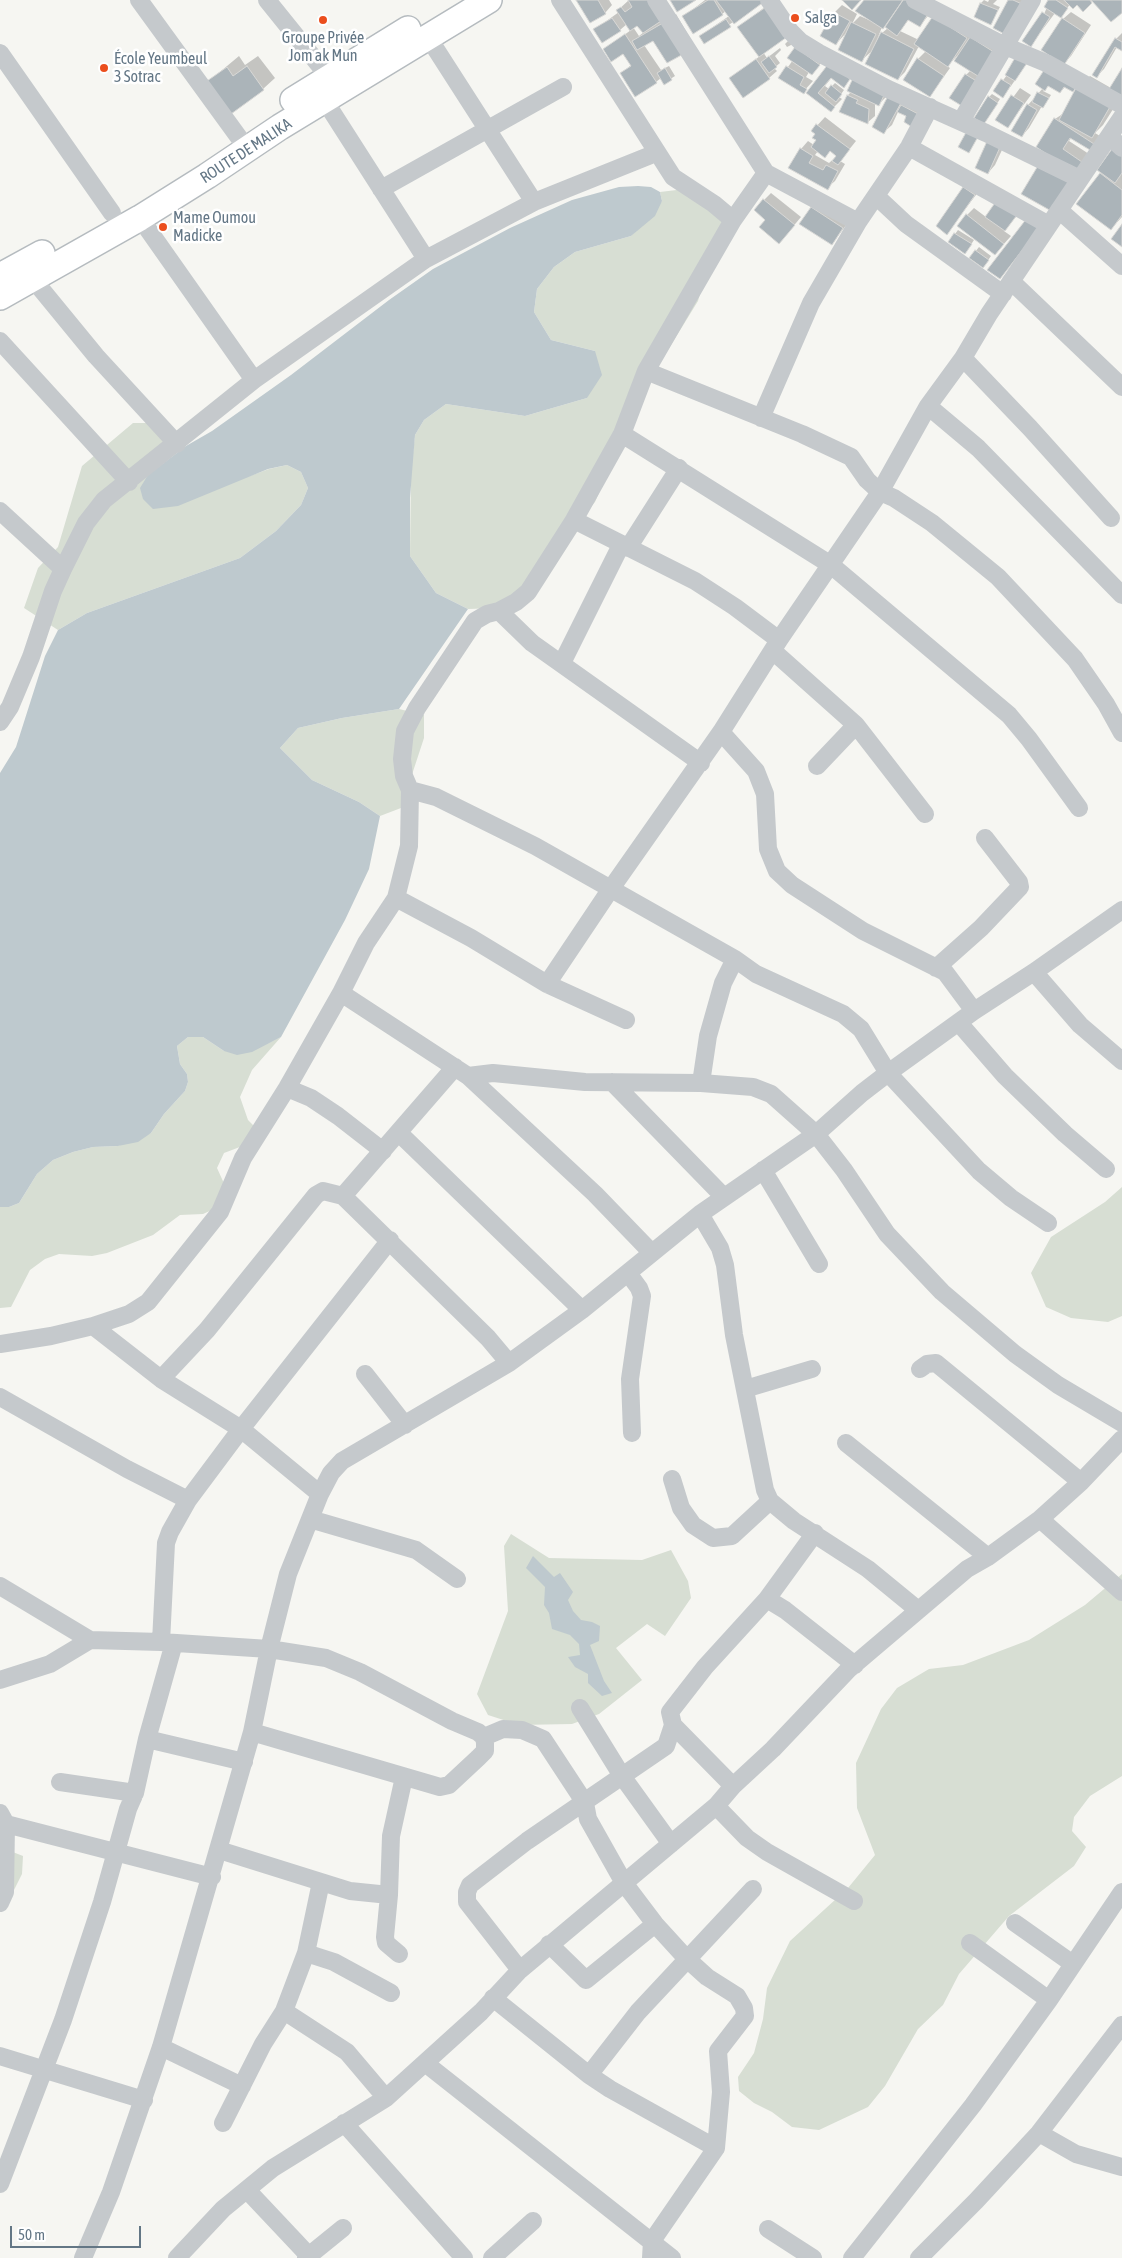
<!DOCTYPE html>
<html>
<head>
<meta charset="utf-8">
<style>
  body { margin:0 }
  #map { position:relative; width:1122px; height:2258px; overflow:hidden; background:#f6f6f2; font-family:"Asap Condensed",sans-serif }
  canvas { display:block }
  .scale { position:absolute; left:10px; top:2226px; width:131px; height:22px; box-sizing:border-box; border:2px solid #637685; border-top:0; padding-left:6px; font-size:15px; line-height:18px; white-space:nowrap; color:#637685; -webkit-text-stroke:4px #fff; paint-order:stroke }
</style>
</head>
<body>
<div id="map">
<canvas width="1122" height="2258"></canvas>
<div class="scale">50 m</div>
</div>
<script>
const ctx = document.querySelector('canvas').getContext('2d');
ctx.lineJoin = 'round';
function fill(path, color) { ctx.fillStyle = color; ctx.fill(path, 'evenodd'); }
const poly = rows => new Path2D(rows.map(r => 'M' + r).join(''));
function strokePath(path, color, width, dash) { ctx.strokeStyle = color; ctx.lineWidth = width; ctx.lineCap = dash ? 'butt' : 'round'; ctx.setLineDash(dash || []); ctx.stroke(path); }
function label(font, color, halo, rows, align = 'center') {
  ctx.font = font + ' "Asap Condensed",sans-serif'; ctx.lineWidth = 5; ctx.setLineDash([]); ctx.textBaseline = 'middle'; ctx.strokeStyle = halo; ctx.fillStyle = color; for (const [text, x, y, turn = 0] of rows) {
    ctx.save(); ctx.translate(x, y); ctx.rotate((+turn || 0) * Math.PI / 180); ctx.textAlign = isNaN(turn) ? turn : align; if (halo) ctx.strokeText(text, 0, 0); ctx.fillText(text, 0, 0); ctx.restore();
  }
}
const green = poly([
  [685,189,736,229,713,248,698,301,644,389,595,502,582,518,554,567,498,608,468,609,436,593,410,556,411,471,415,435,424,420,446,404,525,416,587,398,595,351,551,340,534,312,537,289,554,267,575,252,631,236,662,201,660,192],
  [133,423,163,423,186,446,161,464,247,477,269,469,287,465,301,472,308,488,301,505,276,531,240,558,87,613,58,630,24,608,38,568,58,547,82,466],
  [399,709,424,715,424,738,401,808,380,816,359,802,312,780,280,748,298,728,342,718],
  [188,1037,203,1037,224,1051,252,1051,281,1037,252,1070,240,1097,248,1120,263,1135,253,1142,224,1153,217,1168,232,1201,203,1214,180,1215,153,1235,107,1253,92,1256,59,1254,45,1259,30,1270,11,1307,0,1308,0,1207,9,1207,19,1203,37,1174,53,1160,73,1152,93,1147,118,1146,151,1133,164,1114,185,1091,188,1082,187,1074,180,1064,177,1046],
  [1122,1187,1122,1316,1108,1322,1071,1318,1046,1307,1031,1273,1051,1237,1105,1202],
  [511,1534,549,1558,642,1560,671,1550,688,1581,691,1598,665,1636,647,1624,616,1648,642,1680,599,1714,572,1724,519,1725,488,1715,477,1694,508,1611,504,1546],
  [1122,1574,1122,1776,1090,1796,1074,1817,1072,1831,1086,1847,1074,1866,1009,1916,959,1974,943,2005,918,2029,885,2086,868,2107,819,2130,792,2127,772,2112,754,2103,739,2091,738,2077,754,2053,763,2019,767,1988,790,1941,848,1888,875,1855,857,1808,856,1763,881,1709,897,1688,929,1669,963,1665,1029,1640,1085,1605],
  [0,1847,23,1856,22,1874,12,1894]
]);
const water = poly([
  [638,186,651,187,660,192,662,201,655,216,631,236,575,252,554,267,537,289,534,312,551,340,595,351,602,375,587,398,525,416,446,404,424,420,415,435,410,498,410,556,436,593,468,609,399,709,342,718,298,728,280,748,312,780,359,802,380,816,369,869,345,920,281,1037,252,1052,237,1055,224,1051,203,1037,188,1037,177,1046,180,1064,187,1074,188,1082,185,1091,164,1114,151,1133,138,1142,118,1146,93,1147,73,1152,53,1160,37,1174,19,1203,9,1207,0,1207,0,773,16,747,45,656,58,630,87,613,240,558,276,531,301,505,308,488,301,472,287,465,268,469,178,506,153,509,143,499,140,488,148,475,186,446,212,431,291,375,389,300,433,269,510,228,572,200,619,187],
  [533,1556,554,1577,560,1573,573,1592,568,1600,573,1611,581,1620,592,1622,600,1626,599,1641,590,1645,604,1681,612,1693,602,1696,588,1683,588,1674,575,1667,568,1657,580,1655,579,1644,570,1635,552,1629,549,1613,544,1605,545,1587,526,1568]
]);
const shadow = poly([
  [578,0,609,0,612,5,605,13],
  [629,0,670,11,659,23,676,14,693,43,653,39,644,45,661,70,669,66,675,76,664,83,661,78,656,82,621,74,631,65,623,52,605,49,631,30,627,24,620,30,594,30,619,12,618,10],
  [638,24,644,32,639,36,633,27],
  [705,0,765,0,704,42,700,36,729,16,726,11,722,14,683,17],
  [774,0,763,52,767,58,780,48,781,50,775,56,780,63,774,68,777,71,769,78,731,78,760,56,739,27],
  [865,0,924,0,935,7,920,26,909,19,900,31,919,40,934,17,973,31,968,41,979,30,1004,46,969,97,966,75,971,70,959,54,947,66,950,68,930,96,918,59,926,51,919,46,905,72,898,79,882,33,888,28,885,26,882,27,873,50,862,60,847,32,836,44,821,35,834,13,842,5,857,14,852,24,860,16,869,20],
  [984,0,988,2,989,0,997,0,993,4,1000,7,991,23,981,3],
  [1009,0,1029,0,1015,27],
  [1050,0,1122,0,1122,11,1093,0,1083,10,1077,4,1070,4,1064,13,1055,13,1031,45],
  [1071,12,1091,25,1071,56,1062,65,1080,85,1090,76,1111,88,1122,70,1122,95,1103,125,1095,133,1100,136,1090,149,1072,137,1069,141,1089,154,1083,163,1038,146,1055,119,1064,113,1079,85,1066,86,1060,92,1049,85,1043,91,1051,95,1046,103,1042,106,1029,128,1022,136,1028,105,1043,88,1048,66,1063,19],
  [1122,33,1122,50,1117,47,1104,69,1097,76,1094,75,1116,39],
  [788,41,793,44,787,47,785,44],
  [239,56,245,65,258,56,275,78,263,89,232,112,209,81],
  [789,57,826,57,812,74,809,72,806,77,813,81,803,92,780,78,793,60],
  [830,64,851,78,844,86,832,77,825,86,829,89,835,83,844,90,839,97,842,99,831,110,808,92],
  [1007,75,1018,76,1006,93,995,91],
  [855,77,886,97,879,104,875,103,875,116,867,123,848,95,851,92],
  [1020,88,1031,95,1008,126,997,119],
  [992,94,1000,99,987,119,989,97],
  [890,95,922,111,912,125,908,116,898,112,892,125,884,132],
  [825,117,856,141,840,161,845,164,835,181,827,188,790,168,801,149,808,141,814,145,818,140,817,134,813,130],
  [831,150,838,155,829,163,815,155,818,151,825,156],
  [1008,137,995,165,988,173,989,139],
  [1122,139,1122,217,1111,229,1101,174],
  [964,187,982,187,947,233,937,226],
  [771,193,801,217,786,235,767,220,764,200],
  [819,200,850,220,832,244,801,224],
  [1024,207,1004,231,1011,236,995,254,967,215,974,208,986,217],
  [958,230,974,240,968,249,949,242],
  [979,247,991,256,986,263,971,257]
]);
const building = poly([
  [576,0,598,0,606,14,590,23,576,0],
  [628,0,650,0,664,19,643,33,637,26,630,31,616,10,621,7,625,12,632,7,628,0],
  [670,0,696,0,677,12,670,0],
  [708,0,714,0,723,15,693,34,682,16,708,0],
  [716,0,765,0,765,1,734,24,716,0],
  [842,0,861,0,852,10,842,0],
  [864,0,903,0,883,29,855,11,864,0],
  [903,0,907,0,928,14,920,27,908,20,897,36,885,27,903,0],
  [1008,0,1013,0,1024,5,1008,36,993,28,1008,0],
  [1048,0,1056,0,1068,8,1061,18,1044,7,1048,0],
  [1064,0,1090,0,1092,3,1083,12,1077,5,1073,9,1064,0],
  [1091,0,1122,0,1122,13,1111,22,1091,0],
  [980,3,998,10,991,25,974,17,980,3],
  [766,7,787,37,759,57,737,27,766,7],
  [833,12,850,21,836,45,820,36,833,12],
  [1042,12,1050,17,1031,47,1022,41,1042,12],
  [933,16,967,38,948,67,914,44,933,16],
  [612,18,621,31,602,43,593,29,612,18],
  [1062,18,1085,33,1064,65,1041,50,1062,18],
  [726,19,731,27,704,44,699,36,726,19],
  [668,20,687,52,667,63,653,41,637,50,632,41,668,20],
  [851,22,876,34,862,62,838,50,851,22],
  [881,32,914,49,898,80,865,64,881,32],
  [625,34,657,83,635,97,620,73,631,66,623,54,611,62,603,49,625,34],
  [970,37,997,54,981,78,954,61,970,37],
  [1115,38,1122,42,1122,51,1115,47,1097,78,1092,75,1115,38],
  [795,47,820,65,812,75,787,58,795,47],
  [769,56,777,67,769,73,761,62,769,56],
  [1016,56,1027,63,1015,81,1005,75,1016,56],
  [917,58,944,76,930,97,903,80,917,58],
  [756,59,770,79,743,98,729,78,756,59],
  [829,63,850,79,844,88,831,78,818,93,835,107,831,112,806,93,829,63],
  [247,66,264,90,231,114,207,81,227,67,233,76,247,66],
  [786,66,804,77,800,85,807,89,804,94,778,78,786,66],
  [1046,67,1077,86,1073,92,1064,87,1060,93,1048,86,1045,91,1035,84,1046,67],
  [665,68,672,80,664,85,657,73,665,68],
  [1122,68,1122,96,1109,89,1122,68],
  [965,74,978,82,962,106,949,98,965,74],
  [854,76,886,91,879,106,847,91,854,76],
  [1001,79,1011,85,1003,98,993,91,1001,79],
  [831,85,842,94,836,102,825,93,831,85],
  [1077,86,1111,105,1092,138,1059,120,1077,86],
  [1037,92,1049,98,1043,108,1032,102,1037,92],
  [889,94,902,101,884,134,872,127,889,94],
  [847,95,858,100,856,103,869,109,868,124,839,112,847,95],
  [1011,95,1024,103,1008,128,995,120,1011,95],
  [988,96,998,103,984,124,974,118,988,96],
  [1027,104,1037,110,1022,137,1011,131,1027,104],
  [901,105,920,115,912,127,904,122,906,116,897,112,901,105],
  [1054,118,1094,144,1090,150,1070,138,1063,149,1082,162,1075,172,1036,147,1054,118],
  [816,124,850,149,838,165,832,161,836,156,830,151,825,158,811,147,816,140,812,138,815,134,811,131,816,124],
  [969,127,980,133,969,153,958,147,969,127],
  [988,139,1001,145,988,174,975,168,988,139],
  [1114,146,1122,151,1122,173,1115,183,1097,170,1114,146],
  [800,148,813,156,809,163,823,170,826,165,838,171,828,190,788,168,800,148],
  [1039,164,1071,182,1053,212,1021,194,1039,164],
  [1100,173,1122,190,1122,215,1111,230,1076,204,1100,173],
  [963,187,975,195,947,235,936,226,963,187],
  [763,199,795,225,779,244,759,227,765,220,754,210,763,199],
  [997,200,1017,215,1005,231,985,217,997,200],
  [811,207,843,228,832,245,799,224,811,207],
  [966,214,1004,244,995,255,957,226,966,214],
  [1027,218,1040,227,1000,279,987,270,1027,218],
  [1122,224,1122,247,1111,239,1122,224],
  [954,233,972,244,965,254,948,242,954,233],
  [975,250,989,260,983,268,969,258,975,250]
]);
const minor = poly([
  [139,0,248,150],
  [267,0,329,77],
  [560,0,673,177,714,204,733,220],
  [656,0,766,173,858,222],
  [769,0,790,31,801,42,819,53,888,89,986,133,1080,179],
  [915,0,1005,46,1046,63,1122,105],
  [428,37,534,202],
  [0,53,112,213],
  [325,101,426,259],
  [961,121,1032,0],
  [1109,136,1122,148],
  [909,147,1049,225],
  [381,189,563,87],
  [876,196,906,224,1003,294],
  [1059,210,1122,266],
  [140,218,254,380],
  [32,278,96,356,177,444],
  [1011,281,1122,387],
  [0,341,129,482],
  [963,358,1030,428,1111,518],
  [646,371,733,220,766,173],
  [928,406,978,448,1122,595],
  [761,418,811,303,858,222,909,147,930,107],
  [622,434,831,565,1009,715,1029,739,1079,808],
  [0,511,63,569],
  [574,520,695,581,735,607,779,640],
  [628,548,679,468],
  [499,611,532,643,701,763],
  [773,651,856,725,817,766],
  [562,663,621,545],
  [0,722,10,707,31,657,53,591,63,569,86,523,104,500,254,380,426,259,534,202,656,153],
  [856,725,925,814],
  [721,732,756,771,765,794,768,849,777,871,792,885,863,931,945,972,974,1011],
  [410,790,436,797,535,846,735,959,756,974,843,1014,861,1029,888,1073,979,1171,1011,1198,1048,1223],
  [396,898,471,938,547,984,626,1020],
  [936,968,981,928,1020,887,1019,882,985,838],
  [1034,972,1080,1025,1122,1061],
  [547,984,610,890,721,732,779,640,880,492,928,406,963,358,989,314,1122,117],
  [341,993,366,943,396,898,409,846,410,790,404,776,402,759,405,731,417,708,475,621,487,614,499,611,516,602,528,592,574,520,622,434,646,371,802,434,851,457,867,480,880,492,894,498,932,523,998,577,1075,659,1106,704,1122,733],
  [959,1023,1005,1076,1065,1134,1106,1169],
  [468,1076,493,1073,585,1082,701,1083,753,1087,771,1094,816,1134,844,1170,887,1234,942,1292,1015,1354,1058,1385,1122,1423],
  [612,1082,724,1197],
  [701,1083,708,1036,723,983,735,959],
  [287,1088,311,1098,338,1116,383,1151],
  [399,1133,582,1310],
  [763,1170,819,1264],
  [343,1196,455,1067],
  [700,1214,720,1248,725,1265,734,1335,765,1490,770,1501,794,1521,868,1569,918,1610],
  [628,1273,639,1288,642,1296,630,1379,632,1433],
  [93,1326,161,1379,241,1429,320,1494],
  [0,1344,51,1336,93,1326,129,1314,148,1302,220,1212,243,1158,287,1088,341,993,468,1076,595,1194,652,1253],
  [920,1369,927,1364,936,1363,1081,1482],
  [365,1374,405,1425],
  [161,1379,207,1330,316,1195,323,1191,343,1196,488,1338,509,1363],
  [745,1389,812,1369],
  [0,1397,127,1469,188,1500],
  [846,1443,988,1557],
  [672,1479,681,1508,693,1525,713,1538,732,1536,770,1501],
  [310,1519,416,1550,457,1579],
  [1040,1519,1122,1592],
  [0,1586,90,1640],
  [767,1599,785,1610,855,1665],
  [161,1642,166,1543,170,1532,188,1500,241,1429,390,1240],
  [0,1680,50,1664,90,1640,161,1642,269,1649,326,1658,360,1672,452,1721,478,1732,484,1737,485,1743,485,1751,478,1758,449,1785,440,1787,252,1732],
  [580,1708,622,1776,671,1844],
  [673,1725,733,1786],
  [484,1737,503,1729,522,1730,543,1739,585,1803,588,1819,624,1883,655,1924,686,1958,707,1977,737,1996,744,2008,745,2016,718,2051,721,2092,716,2148,652,2241,651,2258],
  [147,1739,244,1762],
  [60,1782,135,1793],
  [716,1806,747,1838,767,1852,854,1901],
  [0,1813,6,1824,5,1892,0,1903],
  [6,1824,212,1877],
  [219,1850,350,1891,389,1895,391,1836,404,1777],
  [389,1895,385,1937,386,1943,399,1954],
  [1015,1923,1073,1964],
  [970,1943,1049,2000],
  [549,1944,586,1980,655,1924],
  [306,1953,334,1962,391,1993],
  [520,1970,467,1902,467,1892,470,1885,527,1841,666,1746,673,1725,670,1712,705,1667,767,1599,815,1533],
  [493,1998,589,2075,610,2089,716,2148],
  [284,2011,347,2052,386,2098],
  [161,2047,242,2086],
  [0,2056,144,2100],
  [425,2063,672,2258],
  [589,2075,638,2012,753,1889],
  [223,2123,263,2044,284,2011,306,1953,321,1882],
  [344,2123,464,2258],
  [1039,2133,1076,2154,1122,2167],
  [0,2184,63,2020,102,1902,128,1809,135,1793,147,1739,174,1643],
  [247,2190,311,2258],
  [768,2229,813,2258],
  [83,2258,111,2192,161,2047,252,1732,269,1649,288,1574,320,1494,331,1473,342,1461,509,1363,582,1310,700,1214,816,1134,862,1093,888,1073,974,1011,1034,972,1122,910],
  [177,2258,223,2209,273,2168,386,2098,481,2012,520,1970,716,1806,733,1786,773,1749,848,1670,967,1569,988,1557,1040,1519,1081,1482,1122,1439],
  [306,2258,343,2228],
  [492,2258,533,2221],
  [852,2258,973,2105,1049,2000,1122,1892],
  [919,2258,976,2201,1039,2133,1122,2025]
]);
const secondary = poly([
  [293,100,408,29],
  [0,276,42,253],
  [0,297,140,218,207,176,280,127,489,0]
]);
const markers = [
  [795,18,5,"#eb4e1d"],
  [323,20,5,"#eb4e1d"],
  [104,68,5,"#eb4e1d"],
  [163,227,5,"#eb4e1d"]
];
const poiNames = [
  ["Salga",805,18],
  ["Groupe Privée",323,38,"center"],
  ["Jom ak Mun",323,56,"center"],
  ["École Yeumbeul",114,59],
  ["3 Sotrac",114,77],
  ["Mame Oumou",173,218],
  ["Madicke",173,236]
];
const streetNames = [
  ["ROUTE DE MALIKA",246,151,-33]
];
fill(green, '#d7ded3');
fill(water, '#bec9ce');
fill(shadow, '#0003');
fill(building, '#abb4b9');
strokePath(building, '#d7d7d5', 1);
strokePath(secondary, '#b5bbbf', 28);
strokePath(minor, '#c5c9cc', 18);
strokePath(secondary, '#fff', 25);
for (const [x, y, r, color] of markers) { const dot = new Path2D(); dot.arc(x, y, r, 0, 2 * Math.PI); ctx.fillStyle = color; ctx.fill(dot); strokePath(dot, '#fff', 2); }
label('16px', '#637685', '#fff', poiNames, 'left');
label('16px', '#637685', '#fff', streetNames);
</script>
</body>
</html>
